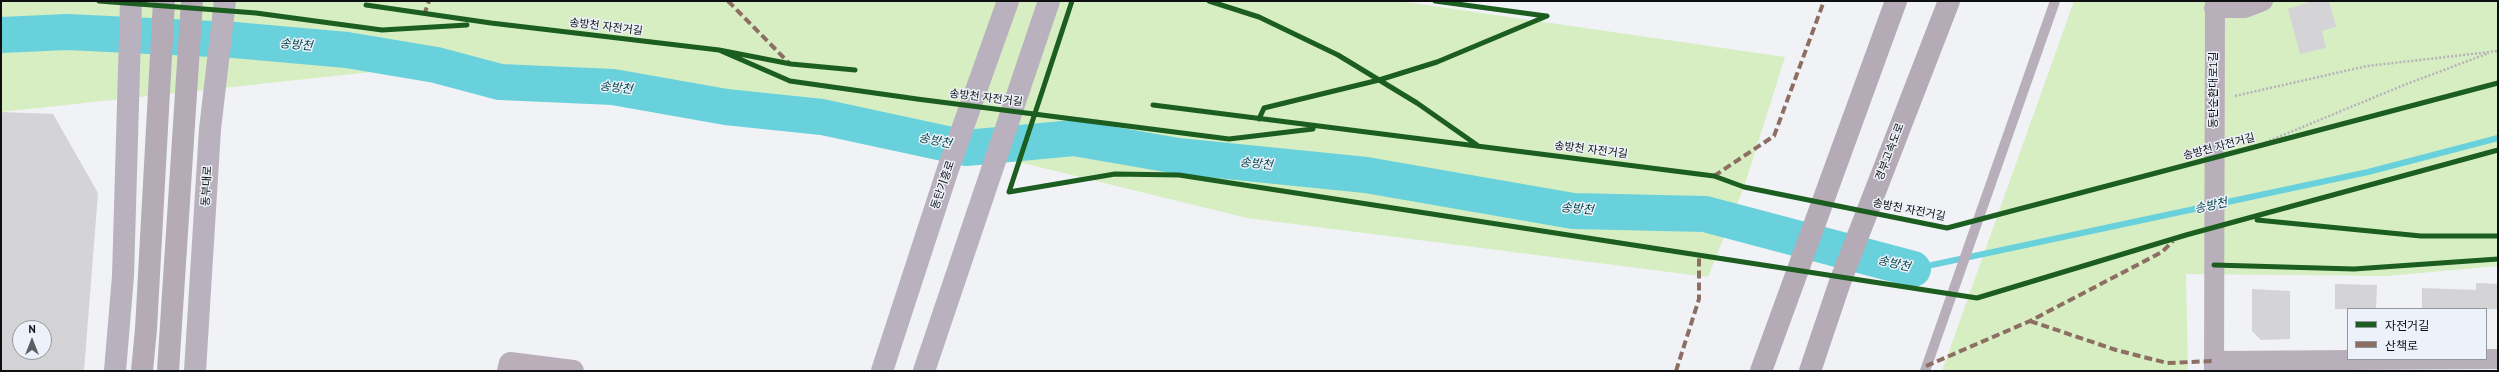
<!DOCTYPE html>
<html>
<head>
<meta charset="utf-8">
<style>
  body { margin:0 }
  #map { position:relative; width:2499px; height:372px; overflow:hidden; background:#f0f2f6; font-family:"PT Sans","Noto Sans KR",sans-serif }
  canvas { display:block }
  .frame { position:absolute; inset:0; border:2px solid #0d0f11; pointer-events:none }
  .legend { position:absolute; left:2347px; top:308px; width:140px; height:52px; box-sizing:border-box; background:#edf1f9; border:1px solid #93979c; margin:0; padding:5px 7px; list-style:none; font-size:12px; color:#0d0f11 }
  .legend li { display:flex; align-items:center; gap:8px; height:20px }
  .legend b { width:20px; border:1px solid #93979c }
  .north { position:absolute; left:12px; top:320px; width:40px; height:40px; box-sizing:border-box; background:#edf1f9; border:1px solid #93979c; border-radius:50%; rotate:0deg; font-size:11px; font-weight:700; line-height:16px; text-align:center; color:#0d0f11 }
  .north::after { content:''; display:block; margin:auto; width:14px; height:18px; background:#5c5e61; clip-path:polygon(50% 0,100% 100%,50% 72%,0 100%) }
</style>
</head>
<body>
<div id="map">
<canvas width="2499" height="372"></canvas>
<div class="frame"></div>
<ul class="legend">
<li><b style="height:5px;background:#1b5e20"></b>자전거길</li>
<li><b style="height:5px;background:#8d6e63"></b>산책로</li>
</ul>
<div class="north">N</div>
</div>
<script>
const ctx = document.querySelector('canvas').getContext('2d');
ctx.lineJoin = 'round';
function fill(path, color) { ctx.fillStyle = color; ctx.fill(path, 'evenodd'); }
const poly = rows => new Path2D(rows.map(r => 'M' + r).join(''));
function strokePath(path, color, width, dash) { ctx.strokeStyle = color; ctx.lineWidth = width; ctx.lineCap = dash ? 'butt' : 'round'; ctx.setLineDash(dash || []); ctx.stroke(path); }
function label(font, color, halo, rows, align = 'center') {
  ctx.font = font + ' "PT Sans","Noto Sans KR",sans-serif'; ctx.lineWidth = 3; ctx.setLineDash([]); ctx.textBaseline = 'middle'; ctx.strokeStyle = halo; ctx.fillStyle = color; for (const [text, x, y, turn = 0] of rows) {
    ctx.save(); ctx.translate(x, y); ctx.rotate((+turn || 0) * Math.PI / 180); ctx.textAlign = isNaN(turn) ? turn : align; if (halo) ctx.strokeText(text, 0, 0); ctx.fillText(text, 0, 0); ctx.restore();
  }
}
const green = poly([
  [1,1,1399,1,1785,57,1744,187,1708,277,1247,218,929,140,436,65,1,112],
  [2074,1,2498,1,2498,266,2387,276,2186,274,2188,371,1942,371]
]);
const stream = poly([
  [1913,269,2368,172,2498,138]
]);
const river = poly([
  [1,35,67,32,234,40,347,50,436,65,500,82,613,87,726,107,822,117,966,148,1074,138,1178,156,1366,175,1573,211,1705,214,1913,269]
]);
const building = poly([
  [2312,1,2329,1,2336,27,2322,31,2326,48,2300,54,2288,9],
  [1,112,53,114,98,193,84,371,1,371],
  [20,328,44,328,44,352,20,352],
  [2476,283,2498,284,2498,309,2422,309,2422,288,2476,290],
  [2335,284,2377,285,2376,309,2335,309],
  [2252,289,2290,291,2290,339,2261,340,2252,331]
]);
const path = poly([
  [2235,96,2367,66,2498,51],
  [2247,150,2404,85,2489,53]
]);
const lane = poly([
  [1925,371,2055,1]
]);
const street = poly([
  [2214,8,2245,8,2263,1],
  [2214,361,2498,359],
  [2214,371,2215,1]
]);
const secondary = poly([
  [508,371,510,363,573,371]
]);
const primary = poly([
  [115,371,123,276,131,1],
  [195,371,210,129,225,1],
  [882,371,948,169,1008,1],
  [924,371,1049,1]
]);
const highway = poly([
  [142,371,146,329,164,1],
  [168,371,192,1],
  [1761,371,1896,1],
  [1810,371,1840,282,1949,1]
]);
const quiet = poly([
  [728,1,789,63],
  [424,15,429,1],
  [1714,176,1774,136,1824,1],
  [2030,321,2116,350,2167,363,2214,361],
  [1926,366,2030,321,2162,252,2173,241],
  [1676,371,1699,299,1699,256]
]);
const cycleway = poly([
  [99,1,256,13,382,30,467,25],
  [1072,1,1009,192,1115,174,1179,175,1977,298,2186,235,2498,150],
  [1209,1,1259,17,1338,55,1417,103,1477,145],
  [1435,1,1546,16],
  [366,5,491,23,719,50,791,64,855,70],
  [719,50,790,81,917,99,1229,139,1313,129],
  [1153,105,1714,176,1744,187,1947,228,2498,83],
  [1259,119,1264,108,1379,80,1437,62,1547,16],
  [2257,220,2421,236,2498,236],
  [2214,265,2354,269,2498,259]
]);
const streetNames = [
  ["송방천 자전거길",606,27,7],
  ["동탄순환대로1길",2214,90,-90],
  ["송방천 자전거길",986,98,7],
  ["송방천 자전거길",2219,147,-15],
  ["송방천 자전거길",1591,150,7],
  ["경부고속도로",1890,152,-69],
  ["동탄기흥로",943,185,-71],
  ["동부대로",207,186,-87],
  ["송방천 자전거길",1909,210,11]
];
const waterNames = [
  ["송방천",296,45,5],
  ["송방천",616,88,7],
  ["송방천",935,141,12],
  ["송방천",1256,164,6],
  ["송방천",2211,206,-12],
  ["송방천",1577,209,5],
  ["송방천",1894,264,13]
];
fill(green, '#d7eec2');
strokePath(stream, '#69d1dc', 6);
strokePath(river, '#69d1dc', 36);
fill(building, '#d4d4d7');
strokePath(path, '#b7b1ba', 2.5, [2, 2]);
strokePath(lane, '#b9afbb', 10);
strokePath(street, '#b9afbb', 20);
strokePath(secondary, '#b9aeba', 22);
strokePath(primary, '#bab1be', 22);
strokePath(highway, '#b4abb7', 22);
strokePath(quiet, '#8d6e63', 4, [8, 4]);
strokePath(cycleway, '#1b5e20', 5);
label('11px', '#0d0f11', '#edf1f9', streetNames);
label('italic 12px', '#04464c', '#edf1f9', waterNames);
</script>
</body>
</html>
